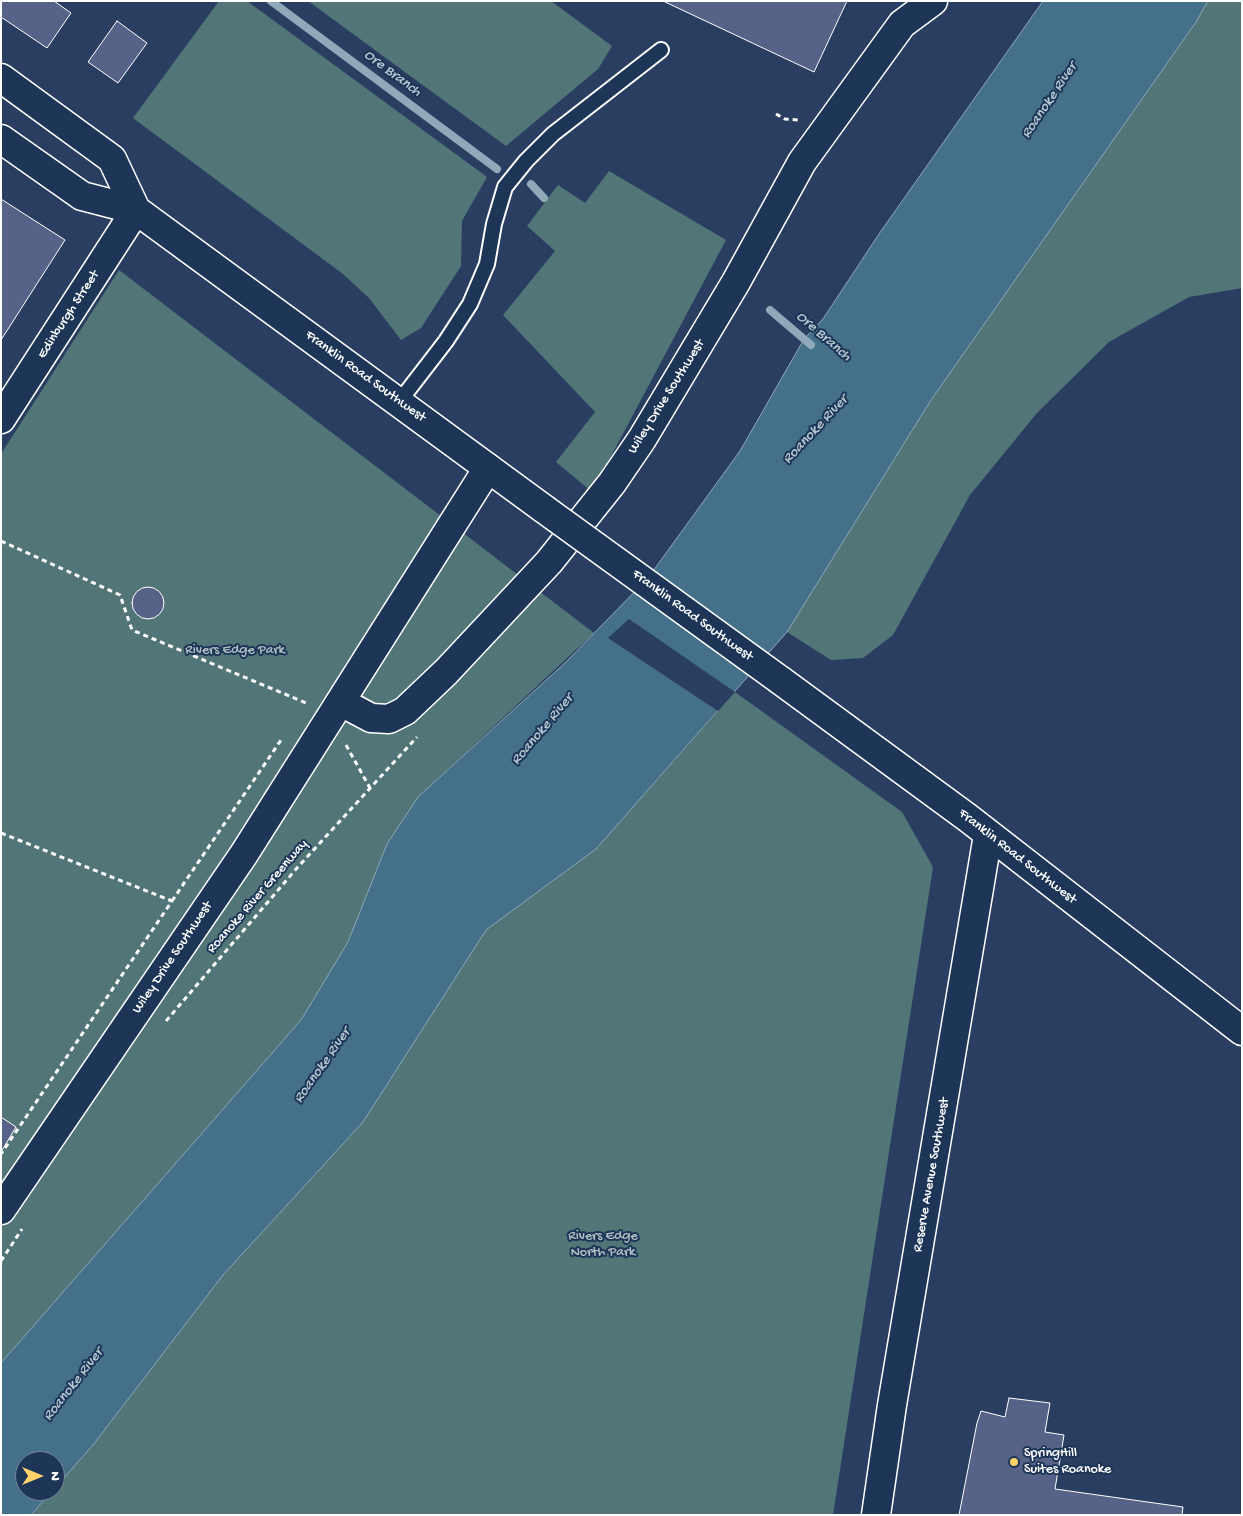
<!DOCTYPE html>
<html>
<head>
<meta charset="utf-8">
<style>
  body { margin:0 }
  #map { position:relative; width:1243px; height:1516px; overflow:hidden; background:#293e61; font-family:"Gochi Hand",sans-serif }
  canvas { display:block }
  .frame { position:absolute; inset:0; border:2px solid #fff; pointer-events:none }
  .north { position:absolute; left:15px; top:1451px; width:50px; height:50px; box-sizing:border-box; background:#1d3557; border:1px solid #77869a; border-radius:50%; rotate:90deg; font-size:14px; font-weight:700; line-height:20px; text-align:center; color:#fff }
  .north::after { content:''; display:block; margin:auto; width:18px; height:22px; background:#ffd166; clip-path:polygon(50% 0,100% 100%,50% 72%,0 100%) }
</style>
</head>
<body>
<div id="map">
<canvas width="1243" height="1516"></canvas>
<div class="frame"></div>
<div class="north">N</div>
</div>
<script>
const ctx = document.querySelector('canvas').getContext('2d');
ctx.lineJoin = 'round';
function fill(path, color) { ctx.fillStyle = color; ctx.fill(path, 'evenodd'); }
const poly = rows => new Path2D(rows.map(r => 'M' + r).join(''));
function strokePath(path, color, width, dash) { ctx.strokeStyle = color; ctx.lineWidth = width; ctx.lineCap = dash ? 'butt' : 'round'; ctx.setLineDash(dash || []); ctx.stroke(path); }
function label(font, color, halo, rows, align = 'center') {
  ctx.font = font + ' "Gochi Hand",sans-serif'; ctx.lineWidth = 4; ctx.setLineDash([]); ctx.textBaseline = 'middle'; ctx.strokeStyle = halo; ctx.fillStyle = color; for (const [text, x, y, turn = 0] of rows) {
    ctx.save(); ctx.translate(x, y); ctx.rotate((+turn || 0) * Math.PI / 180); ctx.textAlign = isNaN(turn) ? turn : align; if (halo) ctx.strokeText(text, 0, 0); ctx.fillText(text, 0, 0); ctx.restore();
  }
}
const green = poly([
  [219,1,247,1,487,177,462,221,461,266,421,328,401,340,369,298,343,274,133,118],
  [308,1,551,1,612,46,598,69,506,146],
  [1208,1,1242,1,1242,288,1189,297,1109,342,1037,413,970,495,893,635,863,658,831,660,787,632,931,400,1196,22],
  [609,171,726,240,592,492,556,462,595,412,503,315,555,251,527,226,558,185,585,203],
  [119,270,594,633,418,797,387,844,348,942,301,1020,1,1363,1,454],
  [735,692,902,812,933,867,833,1515,31,1515,52,1491,55,1491,55,1488,93,1445,223,1275,363,1122,486,930,596,849]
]);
const water = poly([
  [1043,1,1208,1,1196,22,931,400,787,632,596,849,486,930,363,1122,223,1275,93,1445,55,1488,55,1461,25,1461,25,1491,52,1491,31,1515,1,1515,1,1363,301,1020,348,942,387,844,418,797,567,661,648,578,740,451,804,339,823,319,879,234,1043,1]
]);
const pier = poly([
  [629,619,735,692,718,711,608,638]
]);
const stream = poly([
  [271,1,497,169],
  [531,184,544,198],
  [770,310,811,345]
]);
const building = poly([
  [1,1,54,1,71,13,47,48,1,17,1,1],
  [663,1,847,1,814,72,663,1],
  [117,21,147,43,118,83,88,62,117,21],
  [1,199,65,240,1,340,1,199],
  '132 603a16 16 0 1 1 32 0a16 16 0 1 1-32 0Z',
  [1,1117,16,1127,1,1152,1,1117],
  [1009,1398,1050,1403,1045,1432,1064,1435,1055,1489,1183,1507,1182,1515,959,1515,977,1423,981,1411,1005,1417,1009,1398]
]);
const path = poly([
  [776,114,785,119,799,120],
  [1,541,120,595,132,630,306,703],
  [346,745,370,788],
  [1,833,172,901,1,1154],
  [172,901,281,740],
  [166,1021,297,868,417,737],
  [1,1261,22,1229]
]);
const lane = poly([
  [399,402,446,341,470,304,487,264,494,224,505,187,526,161,553,134,661,50]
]);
const street = poly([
  [1,419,136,210],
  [341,702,371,718,389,719,405,711,446,672,549,562,612,483,642,439,736,282,802,162,902,24,933,1]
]);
const secondary = poly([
  [1,1210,244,854,488,468],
  [876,1515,892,1405,988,835]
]);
const primary = poly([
  [1,78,112,159,136,210],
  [1,139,82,196,136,210,544,509],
  [780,680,968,818,1242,1031]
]);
const primaryBridge = poly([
  [544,509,780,680]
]);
const markers = [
  [1014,1462,5,"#ffd166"]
];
const streetNames = [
  ["Edinburgh Street",69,315,-57],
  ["Franklin Road Southwest",365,377,36],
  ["Wiley Drive Southwest",667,397,-58],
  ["Franklin Road Southwest",692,616,36],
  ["Franklin Road Southwest",1017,857,38],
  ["Roanoke River Greenway",258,897,-49],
  ["Wiley Drive Southwest",173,958,-56],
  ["Reserve Avenue Southwest",932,1175,-80]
];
const parkNames = [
  ["Rivers Edge Park",235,651],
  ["Rivers Edge",603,1237],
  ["North Park",603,1253]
];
const poiNames = [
  ["SpringHill",1024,1454],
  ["Suites Roanoke",1024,1470]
];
const waterNames = [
  ["Ore Branch",392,74,37],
  ["Roanoke River",1050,101,-56],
  ["Ore Branch",823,337,41],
  ["Roanoke River",816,430,-47],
  ["Roanoke River",543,730,-50],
  ["Roanoke River",323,1066,-55],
  ["Roanoke River",74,1385,-52]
];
fill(green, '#527678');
fill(water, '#44708a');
strokePath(water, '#8fa9b9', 1);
fill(pier, '#293e61');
strokePath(stream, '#8fa9b9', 8);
fill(building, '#576289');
strokePath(building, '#fff', 1);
strokePath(lane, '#fff', 18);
strokePath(street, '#fff', 31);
strokePath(secondary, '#fff', 31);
strokePath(primary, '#fff', 31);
strokePath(path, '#fff', 3, [5, 4]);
strokePath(lane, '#1d3557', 14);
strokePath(street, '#1d3557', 28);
strokePath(secondary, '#1d3557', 28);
strokePath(primary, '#1d3557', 28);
strokePath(primaryBridge, '#fff', 31, []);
strokePath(primaryBridge, '#1d3557', 28);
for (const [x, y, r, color] of markers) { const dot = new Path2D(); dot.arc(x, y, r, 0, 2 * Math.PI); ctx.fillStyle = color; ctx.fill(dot); strokePath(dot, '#1d3557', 2); }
label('14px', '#fff', '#1d3557', streetNames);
label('14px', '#b1c1c2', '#1d3557', parkNames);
label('14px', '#fff', '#1d3557', poiNames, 'left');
label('italic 15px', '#b4c6d0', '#1d3557', waterNames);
</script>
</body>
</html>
